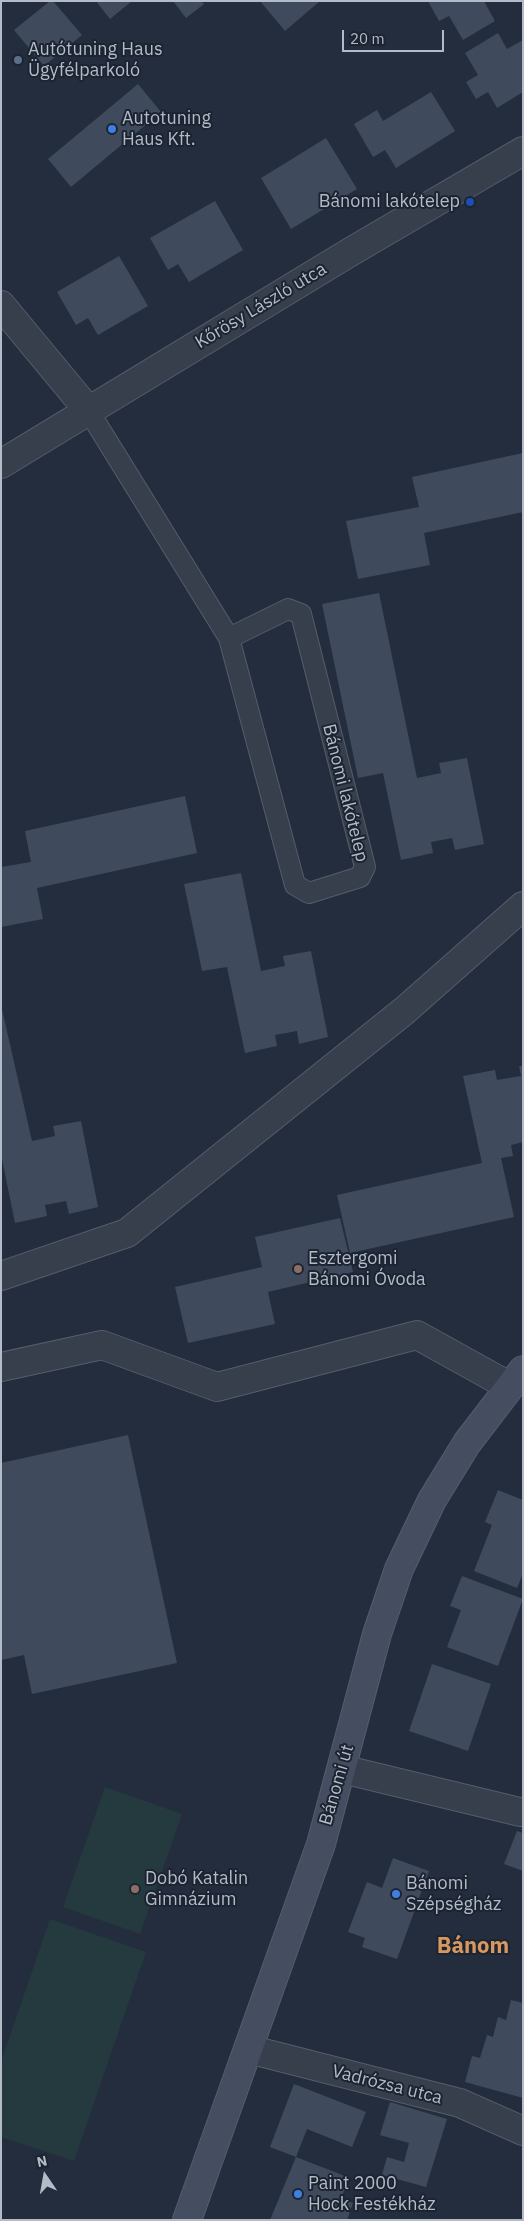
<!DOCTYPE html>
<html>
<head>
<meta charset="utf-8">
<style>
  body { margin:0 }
  #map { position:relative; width:524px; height:2221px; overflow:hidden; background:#232d3d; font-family:"IBM Plex Sans",sans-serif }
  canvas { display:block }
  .frame { position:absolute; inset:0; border:2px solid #b3bac8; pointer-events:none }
  .north { position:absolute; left:20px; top:2151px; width:50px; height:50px; -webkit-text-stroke:4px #1c2432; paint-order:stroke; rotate:348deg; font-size:14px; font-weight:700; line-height:20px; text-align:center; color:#b3bac8 }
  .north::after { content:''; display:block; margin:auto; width:18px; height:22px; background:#b3bac8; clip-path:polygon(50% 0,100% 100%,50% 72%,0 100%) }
  .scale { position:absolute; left:342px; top:30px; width:102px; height:22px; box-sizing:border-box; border:2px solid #b3bac8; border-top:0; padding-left:6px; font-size:15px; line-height:18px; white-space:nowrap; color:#b3bac8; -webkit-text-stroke:4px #1c2432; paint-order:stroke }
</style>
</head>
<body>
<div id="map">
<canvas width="524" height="2221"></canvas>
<div class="frame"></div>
<div class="north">N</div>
<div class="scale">20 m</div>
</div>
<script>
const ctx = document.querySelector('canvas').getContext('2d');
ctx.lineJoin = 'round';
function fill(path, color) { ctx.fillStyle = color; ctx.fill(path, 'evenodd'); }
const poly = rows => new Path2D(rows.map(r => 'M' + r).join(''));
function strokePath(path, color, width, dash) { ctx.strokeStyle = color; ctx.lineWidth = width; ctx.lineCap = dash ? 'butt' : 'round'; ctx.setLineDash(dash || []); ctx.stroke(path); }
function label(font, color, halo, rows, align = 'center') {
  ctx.font = font + ' "IBM Plex Sans",sans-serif'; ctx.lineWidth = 4; ctx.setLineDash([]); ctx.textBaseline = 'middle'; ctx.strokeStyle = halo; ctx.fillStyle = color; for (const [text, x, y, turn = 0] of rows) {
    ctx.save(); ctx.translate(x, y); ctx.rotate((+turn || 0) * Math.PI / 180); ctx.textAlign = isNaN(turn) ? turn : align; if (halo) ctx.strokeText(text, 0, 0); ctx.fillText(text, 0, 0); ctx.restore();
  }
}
const green = poly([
  [105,1787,182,1814,140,1934,63,1907],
  [50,1919,146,1952,74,2161,1,2137,1,2062]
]);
const building = poly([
  [50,1,53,1,82,35,44,66,14,30],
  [96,1,132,1,110,19],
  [173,1,201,1,204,4,186,18],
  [260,1,320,1,285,31],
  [428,1,484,1,495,21,463,40,449,16,439,21],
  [498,33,507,49,523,40,523,92,497,108,488,92,476,99,466,82,478,75,465,53],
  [138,84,161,112,71,187,48,159],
  [431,92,455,131,396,168,385,150,373,157,354,124,377,110,383,121],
  [326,138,357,189,291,229,261,178],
  [215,201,243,250,189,282,178,264,168,270,150,238],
  [119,256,148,306,98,335,88,318,76,325,57,292],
  [523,453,523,512,424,533,430,565,358,579,346,521,419,507,412,477],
  [379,593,417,778,441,773,439,763,467,758,484,844,455,850,452,838,431,842,433,853,401,860,383,773,358,778,322,604],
  [185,796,197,853,37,888,43,919,1,927,1,867,31,862,25,831],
  [241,873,261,971,285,966,283,956,311,951,328,1037,299,1044,297,1031,275,1035,277,1046,245,1053,227,967,202,971,184,884],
  [1,1005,32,1141,55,1136,53,1126,81,1121,98,1207,69,1214,66,1201,45,1205,47,1216,15,1223,1,1154],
  [519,1066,523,1066,523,1142,511,1145,513,1156,501,1158,514,1217,350,1253,337,1195,482,1163,463,1076,495,1070,497,1080,521,1076],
  [340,1218,353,1272,268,1292,275,1324,188,1343,175,1287,262,1267,255,1237],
  [128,1435,177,1663,32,1694,24,1655,1,1660,1,1463],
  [498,1490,523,1500,523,1573,517,1588,474,1571,492,1525,485,1522],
  [462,1576,523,1599,498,1666,447,1647,461,1610,450,1606],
  [432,1664,491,1684,468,1751,409,1731],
  [517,1831,523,1833,523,1871,504,1864],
  [393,1858,429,1871,397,1959,362,1947,365,1938,348,1932,367,1882,382,1888],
  [511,2000,523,2003,523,2098,465,2082,472,2056,480,2058,487,2035,493,2037,498,2017,506,2020],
  [294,2084,366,2112,352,2147,307,2129,296,2157,270,2147],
  [390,2102,447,2119,426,2187,382,2175,387,2157,404,2162,409,2143,380,2135],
  [296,2157,350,2178,341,2198,353,2203,347,2220,270,2220]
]);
const service = poly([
  [88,410,229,638,295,885,309,893,360,877,365,867,301,614,288,609,229,638]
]);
const pedestrian = poly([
  [1,1276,127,1233,404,1011,523,906]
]);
const minor = poly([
  [1,305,88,410],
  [1,464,352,251,523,151],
  [1,1367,102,1345,217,1387,417,1335,509,1386],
  [342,1769,520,1812],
  [248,2049,460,2103,523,2131]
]);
const secondary = poly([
  [187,2220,321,1844,377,1634,399,1569,432,1500,467,1443,523,1370]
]);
const markers = [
  [18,60,5,"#5c6f8a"],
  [112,129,5,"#3f7fe0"],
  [470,202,5,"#1a4fb4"],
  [298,1269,5,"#8d6e63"],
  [135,1889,5,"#8d6e63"],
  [396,1894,5,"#3f7fe0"],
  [298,2194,5,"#3f7fe0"]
];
const poiNames = [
  ["Autótuning Haus",28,50],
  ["Ügyfélparkoló",28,71],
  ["Autotuning",122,119],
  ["Haus Kft.",122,140],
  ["Bánomi lakótelep",460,202,"right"],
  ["Esztergomi",308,1259],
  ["Bánomi Óvoda",308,1280],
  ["Dobó Katalin",145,1879],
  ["Gimnázium",145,1900],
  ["Bánomi",406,1884],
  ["Szépségház",406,1905],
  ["Paint 2000",308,2184],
  ["Hock Festékház",308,2205]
];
const streetNames = [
  ["Kőrösy László utca",261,306,-31],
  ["Bánomi lakótelep",345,793,76],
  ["Bánomi út",337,1785,-74],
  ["Vadrózsa utca",387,2085,14]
];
const districtNames = [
  ["Bánom",473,1947]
];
fill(green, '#253a3e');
fill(building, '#3f4b5c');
strokePath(service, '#555d6b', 22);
strokePath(pedestrian, '#555d6b', 30);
strokePath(minor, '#555d6b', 30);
strokePath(secondary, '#555d6b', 30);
strokePath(service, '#373f4d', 20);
strokePath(pedestrian, '#373f4d', 28);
strokePath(minor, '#373f4d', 28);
strokePath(secondary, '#454e60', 28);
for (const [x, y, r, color] of markers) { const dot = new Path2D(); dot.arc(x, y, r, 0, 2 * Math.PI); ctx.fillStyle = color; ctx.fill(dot); strokePath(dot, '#1c2432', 2); }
label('18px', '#b3bac8', '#1c2432', poiNames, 'left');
label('18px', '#b3bac8', '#1c2432', streetNames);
label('bold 22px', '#d69860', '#1c2432', districtNames);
</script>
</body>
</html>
